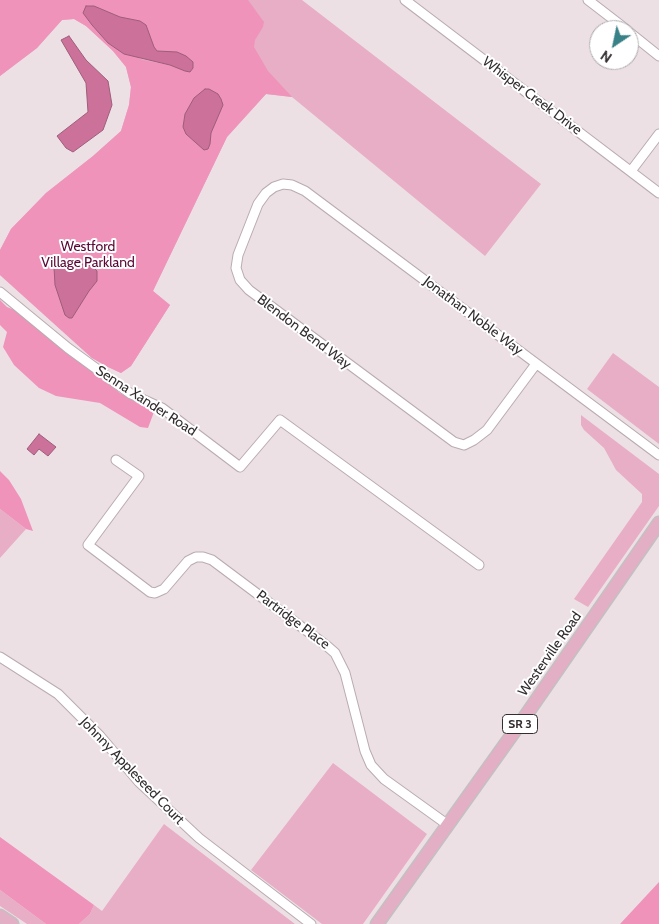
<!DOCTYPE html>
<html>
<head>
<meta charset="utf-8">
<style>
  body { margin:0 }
  #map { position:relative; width:659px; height:924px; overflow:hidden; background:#ede0e5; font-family:Cabin,sans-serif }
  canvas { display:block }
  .north { position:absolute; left:589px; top:20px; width:50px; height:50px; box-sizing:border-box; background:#fff; border:1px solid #adabac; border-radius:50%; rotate:214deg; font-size:14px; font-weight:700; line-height:20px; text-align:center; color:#322d2f }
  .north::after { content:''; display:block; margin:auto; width:18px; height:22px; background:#388186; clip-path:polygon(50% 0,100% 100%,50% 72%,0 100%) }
</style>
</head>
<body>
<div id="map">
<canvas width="659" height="924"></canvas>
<div class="north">N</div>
</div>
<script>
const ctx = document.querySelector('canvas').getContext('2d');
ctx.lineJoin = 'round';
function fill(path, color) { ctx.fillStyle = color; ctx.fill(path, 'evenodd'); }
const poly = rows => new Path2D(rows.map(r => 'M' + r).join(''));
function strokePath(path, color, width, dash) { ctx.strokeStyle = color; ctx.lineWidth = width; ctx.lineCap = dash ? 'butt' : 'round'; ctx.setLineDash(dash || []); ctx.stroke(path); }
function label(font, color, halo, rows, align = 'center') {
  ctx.font = font + ' Cabin,sans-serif'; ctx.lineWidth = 4; ctx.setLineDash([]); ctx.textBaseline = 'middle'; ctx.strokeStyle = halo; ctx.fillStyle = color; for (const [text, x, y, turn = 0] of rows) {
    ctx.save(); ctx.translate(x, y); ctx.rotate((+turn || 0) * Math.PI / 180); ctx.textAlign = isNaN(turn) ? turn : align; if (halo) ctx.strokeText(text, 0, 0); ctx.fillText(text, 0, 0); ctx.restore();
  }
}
const green = poly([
  [0,0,302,0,541,184,485,256,292,97,266,94,227,137,153,291,170,305,131,366,121,373,108,367,92,358,0,275,0,250,11,229,46,193,93,156,121,131,129,105,131,87,126,67,113,51,86,26,74,19,62,20,37,48,0,76],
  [613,353,659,387,659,444,587,389],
  [581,415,659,474,659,506,588,607,574,599,642,502,642,494,616,470,604,448,584,430,581,425],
  [0,509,26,529,0,558],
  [333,763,427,834,363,924,322,924,251,870],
  [164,824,241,883,295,924,79,924,90,914,94,905,102,911],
  [0,890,46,924,27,924,0,906]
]);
const forest = poly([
  [0,0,248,0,264,22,263,27,255,40,254,47,268,71,292,97,266,94,227,137,153,291,170,305,131,366,121,373,108,367,92,358,0,275,0,250,11,229,46,193,93,156,121,131,129,105,131,87,126,67,113,51,86,26,74,19,62,20,37,48,0,76],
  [94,6,120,17,140,21,146,25,154,48,158,51,177,52,193,62,193,68,190,72,185,71,170,65,143,60,108,43,83,13],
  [0,300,7,307,17,311,120,393,154,412,148,428,140,427,100,403,56,396,39,388,14,365,3,347,7,332,0,325],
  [0,471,9,480,21,499,33,531,26,529,0,509],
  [0,837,94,905,90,914,79,924,46,924,0,890],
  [659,882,659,924,620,924]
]);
const water = poly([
  [86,6,94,6,120,17,140,21,146,25,154,47,157,51,177,52,186,56,193,62,193,68,190,72,185,71,170,65,124,54,108,43,92,25,83,13,86,6],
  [69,36,86,60,108,81,112,105,103,130,73,152,66,148,57,136,88,112,86,83,61,40,69,36],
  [205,89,209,89,218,94,221,99,223,105,211,133,210,144,208,149,204,150,186,134,183,127,185,114,194,98,205,89],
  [61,259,92,266,97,271,97,281,89,291,72,318,69,318,65,315,55,285,54,267,57,260,61,259],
  [39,434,56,447,48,456,39,449,34,455,27,449,39,434]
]);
const minor = poly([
  [405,0,659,193],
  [588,0,627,30],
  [629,32,659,56],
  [631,171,659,134],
  [0,292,68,348,131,394,162,408,240,467,280,420,479,565],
  [536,364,487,430,474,440,464,445,454,442,249,290,240,280,236,268,238,255,258,204,266,193,274,187,283,184,292,185,305,191,659,455],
  [116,460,139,476,88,545,150,592,155,593,164,589,188,561,196,557,203,557,212,560,327,646,335,653,345,673,365,751,371,765,384,779,448,825],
  [0,657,58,694,100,736,139,782,199,838,311,924]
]);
const primary = poly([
  [0,916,12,924],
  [377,924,524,718,659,523]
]);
const shields = [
  [520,724,35]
];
const shieldNames = [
  ["SR 3",520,724]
];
const streetNames = [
  ["Whisper Creek Drive",532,96,37],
  ["Jonathan Noble Way",473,316,37],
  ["Blendon Bend Way",304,332,37],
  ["Senna Xander Road",146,401,33],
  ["Partridge Place",293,620,37],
  ["Westerville Road",550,654,-55],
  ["Johnny Appleseed Court",132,771,46]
];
const parkNames = [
  ["Westford",88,247],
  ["Village Parkland",88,263]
];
fill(green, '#e8aec6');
fill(forest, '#ef93bb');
fill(water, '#cc729a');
strokePath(water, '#9e5d7a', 1);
strokePath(minor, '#b9acb1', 11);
strokePath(primary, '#c2c0c1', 15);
strokePath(minor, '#fff', 9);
strokePath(primary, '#e2afc5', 12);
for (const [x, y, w] of shields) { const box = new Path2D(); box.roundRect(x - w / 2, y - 9.5, w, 19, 4); ctx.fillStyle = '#fff'; ctx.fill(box); strokePath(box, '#322d2f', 1); }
label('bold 12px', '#322d2f', null, shieldNames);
label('14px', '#322d2f', '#fff', streetNames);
label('14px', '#590635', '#fff', parkNames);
</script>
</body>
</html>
